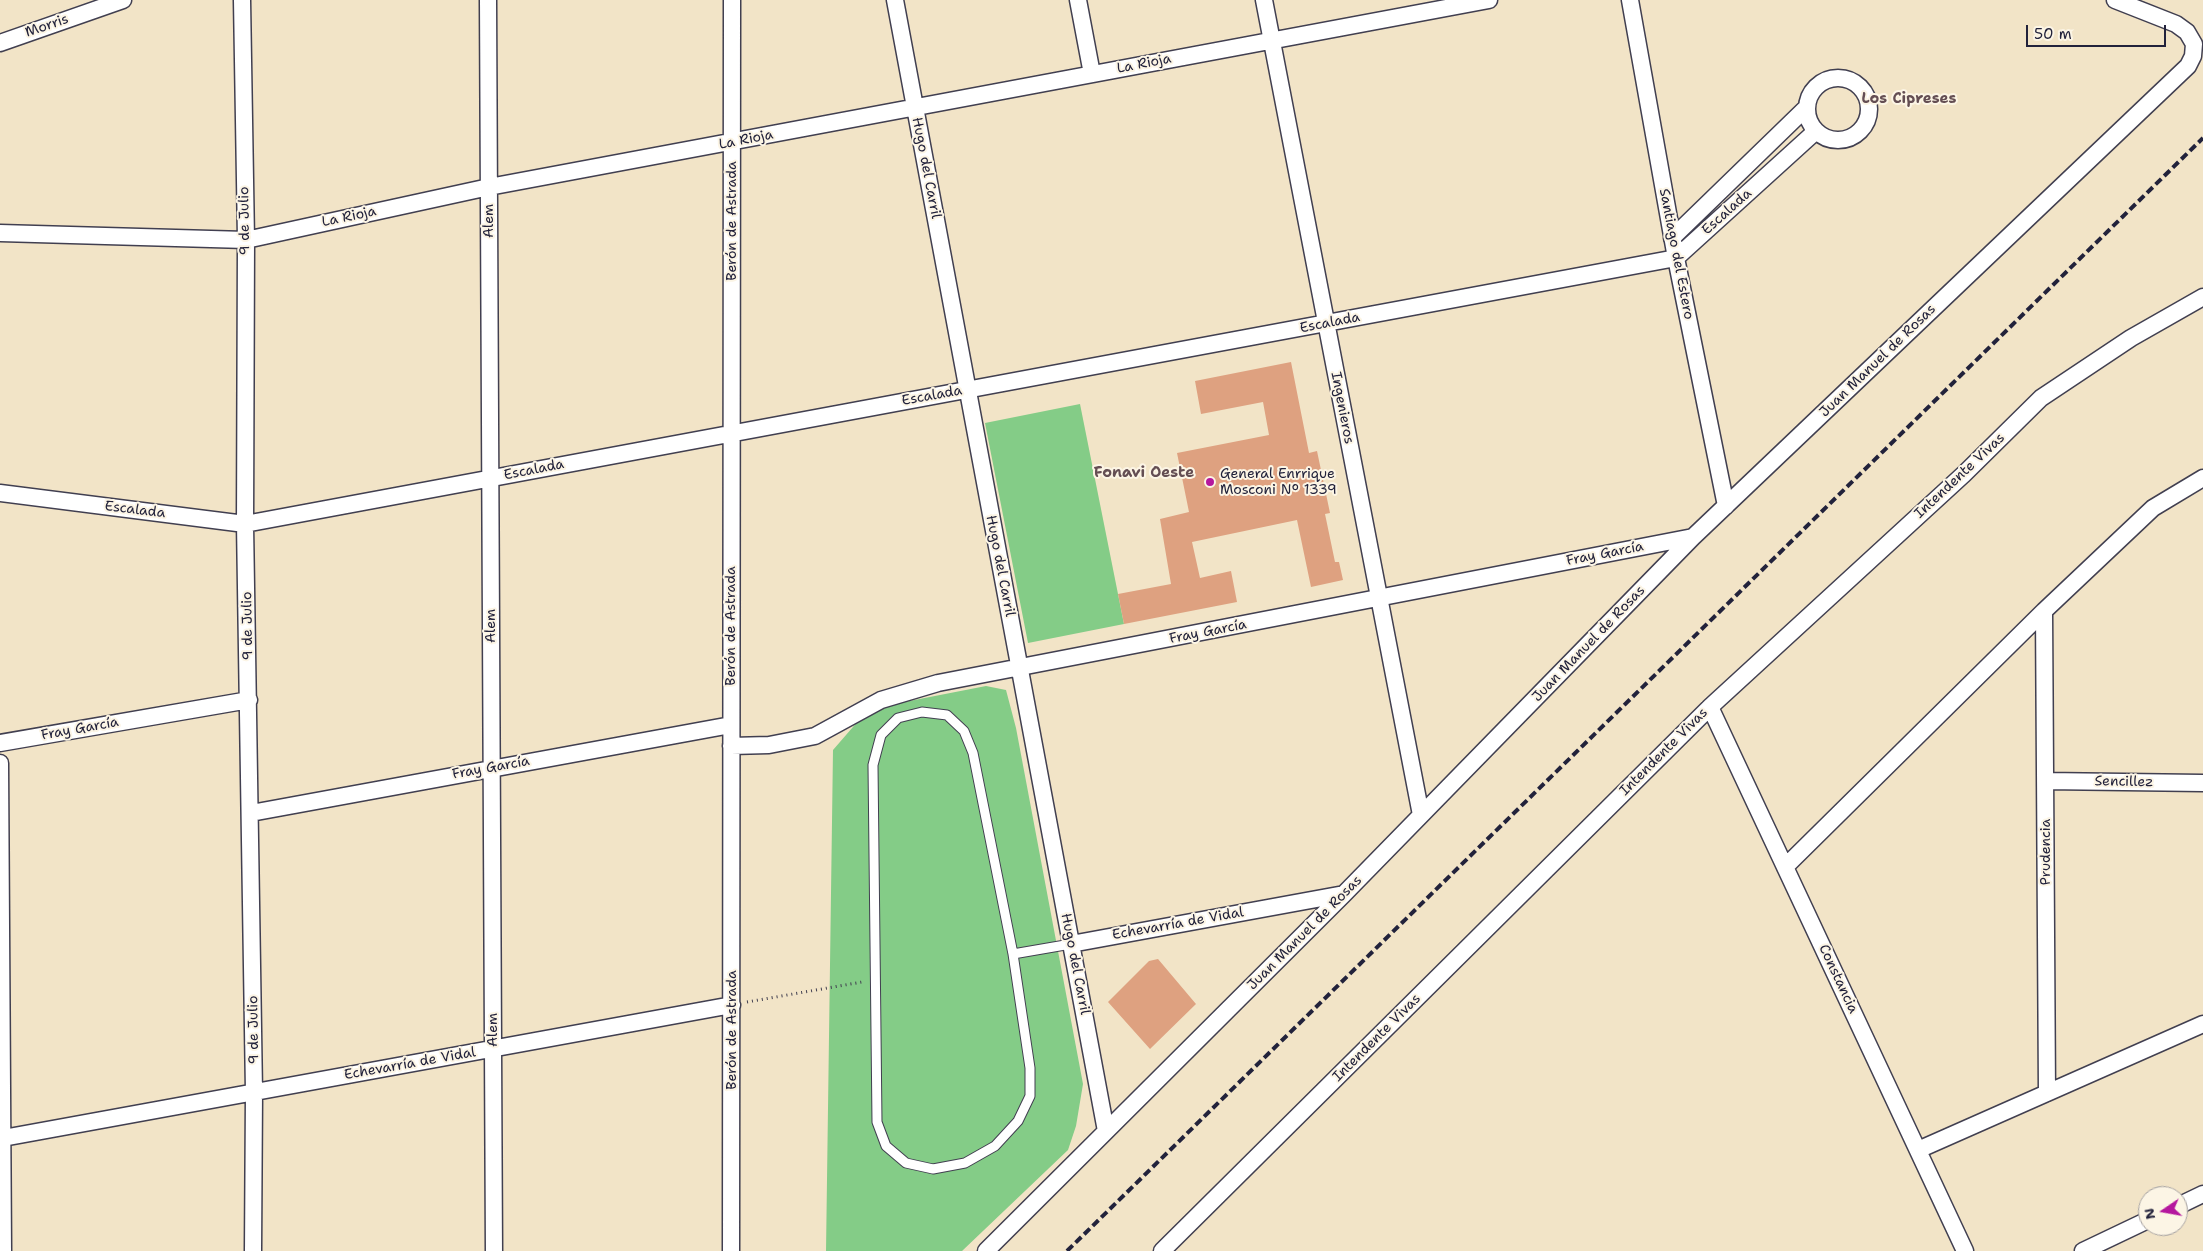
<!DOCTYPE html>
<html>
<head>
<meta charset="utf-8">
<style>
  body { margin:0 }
  #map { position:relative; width:2203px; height:1251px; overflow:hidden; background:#f2e4c7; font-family:"Shantell Sans",sans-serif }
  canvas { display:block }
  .north { position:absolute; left:2138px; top:1186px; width:50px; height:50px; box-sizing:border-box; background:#fcf5e5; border:1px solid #a5a1a1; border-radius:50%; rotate:258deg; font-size:14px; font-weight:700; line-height:20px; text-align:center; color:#22223b }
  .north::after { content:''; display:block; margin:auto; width:18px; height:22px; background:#b5179e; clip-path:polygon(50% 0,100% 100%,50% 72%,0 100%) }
  .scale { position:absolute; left:2026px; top:25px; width:140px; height:22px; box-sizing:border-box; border:2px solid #22223b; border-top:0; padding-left:6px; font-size:15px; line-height:18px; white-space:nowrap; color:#22223b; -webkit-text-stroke:4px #fcf5e5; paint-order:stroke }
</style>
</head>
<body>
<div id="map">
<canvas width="2203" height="1251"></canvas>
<div class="north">N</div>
<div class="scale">50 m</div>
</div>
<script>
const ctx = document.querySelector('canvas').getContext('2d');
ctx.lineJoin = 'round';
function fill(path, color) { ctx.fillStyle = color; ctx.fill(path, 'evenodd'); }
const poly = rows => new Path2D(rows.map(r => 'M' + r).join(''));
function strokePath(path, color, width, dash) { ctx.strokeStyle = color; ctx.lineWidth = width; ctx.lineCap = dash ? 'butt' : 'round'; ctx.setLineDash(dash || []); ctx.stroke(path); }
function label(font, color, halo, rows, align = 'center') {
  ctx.font = font + ' "Shantell Sans",sans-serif'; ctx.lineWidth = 4; ctx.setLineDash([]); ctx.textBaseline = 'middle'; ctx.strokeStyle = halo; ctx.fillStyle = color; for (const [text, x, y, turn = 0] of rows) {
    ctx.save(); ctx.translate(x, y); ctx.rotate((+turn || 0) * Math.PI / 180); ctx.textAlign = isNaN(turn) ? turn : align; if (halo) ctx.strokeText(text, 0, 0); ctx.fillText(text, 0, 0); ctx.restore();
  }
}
const green = poly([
  [1080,404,1124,624,1028,643,985,423],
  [986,686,1006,690,1016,728,1083,1084,1076,1126,1068,1150,962,1251,826,1251,833,750,859,720,894,704]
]);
const building = poly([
  [1291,362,1309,453,1317,451,1330,513,1325,514,1335,562,1339,562,1343,580,1311,587,1297,520,1192,542,1200,578,1231,571,1237,602,1124,624,1118,594,1171,584,1160,519,1189,512,1177,453,1269,435,1263,402,1201,414,1195,381],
  [1158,959,1196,1004,1150,1049,1108,1002,1149,961]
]);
const path = poly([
  [747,1002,862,982]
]);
const lane = poly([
  [922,712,947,715,964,731,973,753,1013,954,1030,1068,1030,1096,1018,1121,995,1146,965,1163,933,1169,906,1163,886,1146,877,1122,873,765,881,735,898,718,922,712],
  [1013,954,1071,944]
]);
const street = poly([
  [242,0,246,240,245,524,254,1092,253,1251],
  [488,0,494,1251],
  [895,0,1106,1131],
  [1078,0,1092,74],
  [1264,0,1421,815],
  [1630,0,1676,258,1726,506],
  [0,43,123,0],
  '1807 109a31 31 0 1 1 62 0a31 31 0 1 1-62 0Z',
  [0,233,246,240,489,187,1489,0],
  [1672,238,1807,107],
  [0,493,245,524,1676,258,1816,131],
  [2044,611,2047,1093],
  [1710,707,1965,1251],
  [0,743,249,700],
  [731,746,769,745,815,736,881,700,938,683,1693,537],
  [0,763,3,1251],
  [2045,781,2203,783],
  [251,813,731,725],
  [1785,867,2044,611,2153,508,2203,478],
  [1071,944,1344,894],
  [3,1138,732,1005],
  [1918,1150,2203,1024],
  [2178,1206,2203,1194],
  [731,1251,732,0],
  [986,1251,1344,894,1693,537,2188,66,2193,56,2194,44,2187,32,2176,24,2115,0],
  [1162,1251,1710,707,1964,474,2041,398,2131,338,2203,297],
  [2083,1251,2148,1220]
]);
const rail = poly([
  [1067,1251,2203,138]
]);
const markers = [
  [1210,482,5,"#b5179e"]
];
const streetNames = [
  ["Morris",47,26,-19],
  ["La Rioja",1144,64,-11],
  ["La Rioja",746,140,-11],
  ["Hugo del Carril",926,168,79],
  ["Escalada",1727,212,-42],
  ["La Rioja",349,217,-12],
  ["9 de Julio",245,221,-91],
  ["Alem",489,221,-90],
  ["Berón de Astrada",732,221,-90],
  ["Santiago del Estero",1676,254,79],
  ["Escalada",1330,323,-11],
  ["Juan Manuel de Rosas",1878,361,-44],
  ["Escalada",932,396,-10],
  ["Ingenieros",1342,408,79],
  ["Escalada",534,470,-11],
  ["Intendente Vivas",1960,476,-43],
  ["Escalada",135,510,7],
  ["Fray García",1605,554,-11],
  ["Hugo del Carril",1000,566,79],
  ["9 de Julio",248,626,-91],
  ["Alem",491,626,-90],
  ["Berón de Astrada",731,626,-90],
  ["Fray García",1208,632,-11],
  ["Juan Manuel de Rosas",1589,644,-46],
  ["Fray García",80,729,-10],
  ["Intendente Vivas",1664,752,-45],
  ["Fray García",491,768,-10],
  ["Sencillez",2124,782,1],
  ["Prudencia",2046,852,-90],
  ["Echevarría de Vidal",1178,924,-10],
  ["Juan Manuel de Rosas",1305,933,-45],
  ["Hugo del Carril",1075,964,79],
  ["Constancia",1838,979,65],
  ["9 de Julio",254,1030,-91],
  ["Alem",493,1030,-90],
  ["Berón de Astrada",732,1030,-90],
  ["Intendente Vivas",1377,1038,-45],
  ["Echevarría de Vidal",410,1064,-10]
];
const poiNames = [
  ["General Enrrique",1220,474],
  ["Mosconi Nº 1339",1220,490]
];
const neighbourhoodNames = [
  ["Los Cipreses",1909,99],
  ["Fonavi Oeste",1144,473]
];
fill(green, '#84cc87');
fill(building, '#dea180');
strokePath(lane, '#413f50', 11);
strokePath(street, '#413f50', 19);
strokePath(path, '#413f50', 3, [1, 4]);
strokePath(lane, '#fff', 9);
strokePath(street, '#fff', 16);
strokePath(rail, '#22223b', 4, [8, 4]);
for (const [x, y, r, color] of markers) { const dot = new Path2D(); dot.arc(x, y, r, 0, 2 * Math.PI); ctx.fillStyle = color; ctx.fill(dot); strokePath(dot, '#fcf5e5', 2); }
label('14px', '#22223b', '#fcf5e5', streetNames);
label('14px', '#22223b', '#fcf5e5', poiNames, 'left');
label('bold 15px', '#644e53', '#fcf5e5', neighbourhoodNames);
</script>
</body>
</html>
